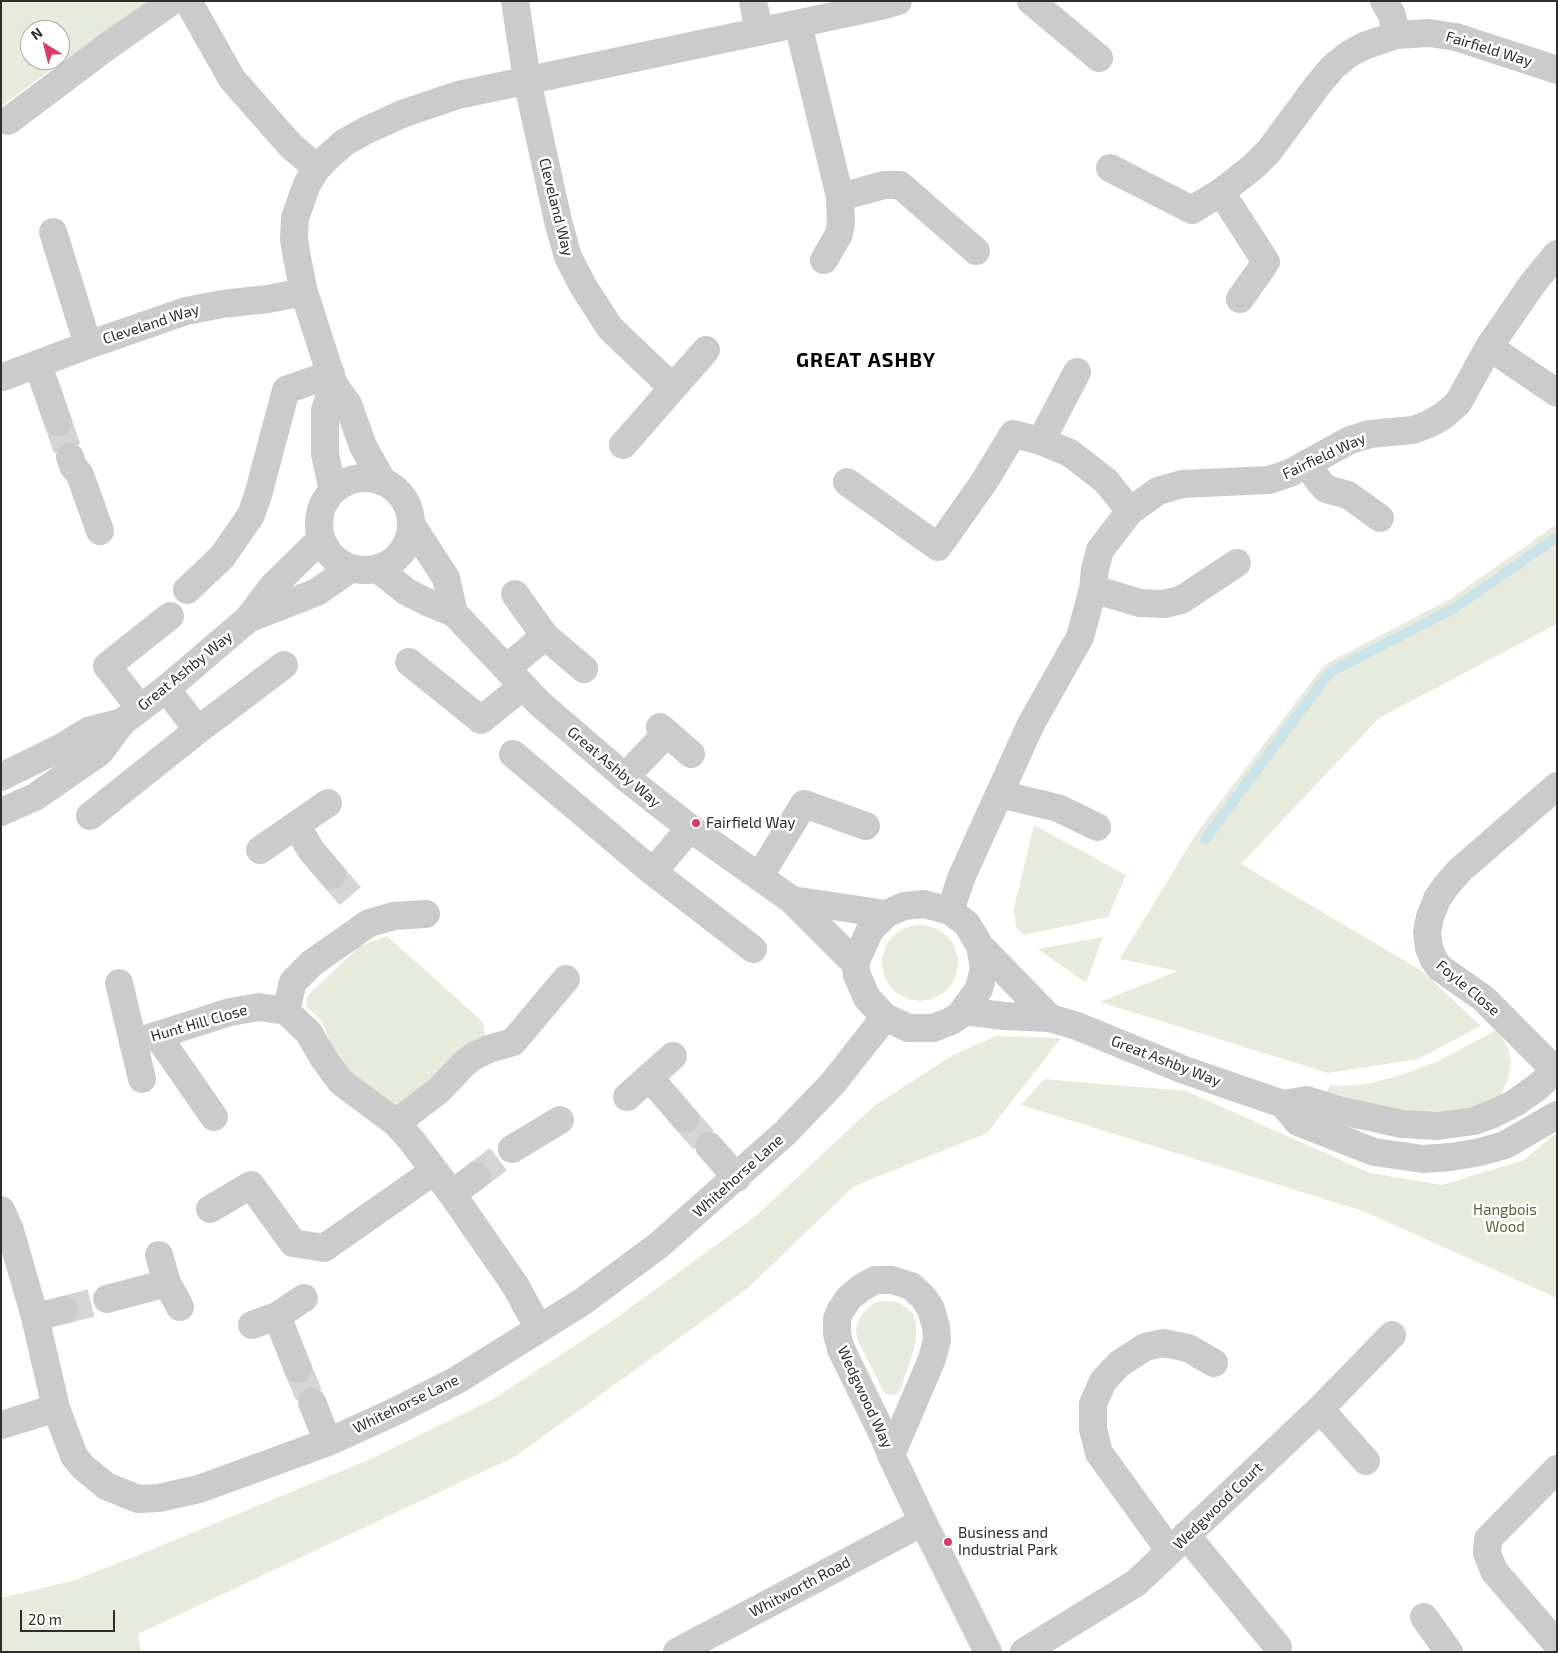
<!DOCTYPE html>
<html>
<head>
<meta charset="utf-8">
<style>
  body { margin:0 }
  #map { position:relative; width:1558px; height:1653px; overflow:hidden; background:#fff; font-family:"Exo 2",sans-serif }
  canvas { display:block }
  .frame { position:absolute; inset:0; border:2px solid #2e2e2e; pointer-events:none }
  .north { position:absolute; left:20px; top:20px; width:50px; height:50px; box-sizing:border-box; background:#fff; border:1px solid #ababab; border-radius:50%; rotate:324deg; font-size:14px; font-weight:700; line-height:20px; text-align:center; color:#2e2e2e }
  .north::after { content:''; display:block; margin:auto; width:18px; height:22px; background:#db3b67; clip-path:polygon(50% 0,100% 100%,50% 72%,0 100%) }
  .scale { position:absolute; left:20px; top:1610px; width:95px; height:22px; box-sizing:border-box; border:2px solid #2e2e2e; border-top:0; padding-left:6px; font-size:15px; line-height:18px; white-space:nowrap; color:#2e2e2e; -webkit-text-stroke:4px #fff; paint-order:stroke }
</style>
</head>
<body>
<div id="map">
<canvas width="1558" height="1653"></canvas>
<div class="frame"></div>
<div class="north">N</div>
<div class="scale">20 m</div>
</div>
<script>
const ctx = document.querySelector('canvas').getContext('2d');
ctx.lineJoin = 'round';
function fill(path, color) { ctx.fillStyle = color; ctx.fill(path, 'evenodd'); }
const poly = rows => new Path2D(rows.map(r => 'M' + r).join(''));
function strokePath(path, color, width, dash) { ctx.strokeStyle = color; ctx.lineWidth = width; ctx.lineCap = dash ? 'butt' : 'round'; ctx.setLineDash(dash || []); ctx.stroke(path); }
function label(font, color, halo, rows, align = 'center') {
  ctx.font = font + ' "Exo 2",sans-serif'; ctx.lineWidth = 5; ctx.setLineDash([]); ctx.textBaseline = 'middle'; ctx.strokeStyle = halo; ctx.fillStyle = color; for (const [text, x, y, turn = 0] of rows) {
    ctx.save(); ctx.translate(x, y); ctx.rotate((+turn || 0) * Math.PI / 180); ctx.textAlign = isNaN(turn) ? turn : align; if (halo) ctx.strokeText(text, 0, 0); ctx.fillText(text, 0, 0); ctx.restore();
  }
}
const green = poly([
  [1,1,147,1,1,106],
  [30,30,60,30,60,60,30,60],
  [1557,524,1557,624,1379,718,1241,864,1422,971,1481,1026,1418,1059,1328,1073,1100,1002,1178,971,1120,959,1196,834,1324,665,1450,599],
  [1034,825,1126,875,1108,917,1024,935,1016,927,1014,910,1016,899],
  '882 963a38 38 0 1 1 76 0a38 38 0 1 1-76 0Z',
  [387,936,483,1022,486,1041,399,1109,364,1087,336,1058,322,1021,306,1006,307,996,360,946],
  [1103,937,1086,983,1038,949],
  [1497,1030,1508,1048,1511,1061,1508,1080,1500,1095,1489,1107,1441,1119,1324,1100,1330,1085,1343,1086,1368,1084,1401,1075,1436,1062],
  [996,1036,1061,1038,987,1133,854,1186,748,1288,516,1456,138,1634,141,1652,1,1652,1,1598,75,1580,146,1552,373,1458,495,1398,612,1321,757,1215,874,1106,953,1055],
  [1044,1079,1186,1091,1370,1173,1442,1185,1524,1160,1557,1132,1557,1298,1363,1211,1021,1105],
  [884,1301,897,1302,905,1307,913,1314,916,1324,916,1336,914,1349,900,1391,895,1395,886,1394,883,1390,857,1339,856,1328,860,1317,867,1309,874,1303]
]);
const stream = poly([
  [1205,839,1329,673,1456,607,1557,537]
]);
const minorTunnel = poly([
  [58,422,70,457],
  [332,875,356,903],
  [685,1119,709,1146],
  [476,1176,512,1149],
  [64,1310,107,1299],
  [298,1369,312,1402]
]);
const minor = poly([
  [188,1,232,79,291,146,317,168],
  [515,1,527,80,558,221,568,257,583,286,610,328,673,388],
  [753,1,759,32],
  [1031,1,1099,58],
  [1384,1,1392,15,1396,35],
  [798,24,840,197],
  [8,121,105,48,172,1],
  [1110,168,1192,210,1221,192,1253,167,1269,151,1317,86,1333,67,1349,54,1364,46,1396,35,1429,33,1456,37,1557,70],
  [1221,192,1266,262,1240,299],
  [53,232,88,345],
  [824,260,839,234,841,223,840,197,884,185,900,185,976,251],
  [1489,347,1557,393],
  [38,365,58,422],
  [3,377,88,345,186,311,222,304,268,299,304,292],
  [1041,441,1077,372],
  [623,445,706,350],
  [70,457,73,466,80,475,100,531],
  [1308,464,1318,480,1326,489,1348,495,1380,518],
  '319 524a46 46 0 1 1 92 0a46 46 0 1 1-92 0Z',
  [383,482,363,446,348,404,334,385,304,292,297,258,294,239,295,218,307,184,317,168,328,157,345,142,367,130,402,114,458,95,881,6,898,1],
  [847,482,938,547,984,482,1013,434,1041,441,1070,453,1106,481,1130,511],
  [333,491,325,454,325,410,334,385],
  [411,524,446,578,454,613],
  [378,569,407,592,427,602,454,613,539,703,625,777,690,828,792,900,855,963],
  [1093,589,1140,603,1164,604,1181,600,1237,563],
  [187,590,222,557,251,515,258,495,286,390,331,374],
  [515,594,545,636,584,669],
  [248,619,317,592,350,569],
  [409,662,481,720,522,687],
  [507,668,545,636],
  [166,689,198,730],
  [140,708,107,666,170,616],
  [660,727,691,754],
  [513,754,653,872,753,949],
  [1,777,64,746,88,731,122,722],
  [625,777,666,734],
  [1557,786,1460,870,1446,886,1437,899,1430,917,1427,932,1429,948,1434,960,1440,968,1483,998,1557,1072],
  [999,794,1058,808,1097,827],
  [1,812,35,797,100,752,122,722,166,689,248,619,273,586,321,539],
  [90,816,198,730,284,665],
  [296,825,311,850,332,875],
  [260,850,328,803],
  [653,872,690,828],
  [759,877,804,804,866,826],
  [792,900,886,914],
  [924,904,950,911,967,924,980,946,984,968,979,989,960,1015,951,1021,933,1028,908,1028,885,1017,867,998,857,975,855,963,870,930,886,914,904,906,924,904],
  [950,911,962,876,1031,724,1080,637,1093,589,1095,569,1100,550,1130,511,1158,491,1182,484,1269,480,1290,473,1350,440,1370,434,1413,430,1429,424,1443,416,1458,403,1489,347,1533,283,1557,254],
  [980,946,1050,1018],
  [119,983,142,1079],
  [286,1011,293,982,312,963,369,923,394,916,426,914],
  [964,1011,1004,1016,1050,1018,1077,1026,1184,1070,1283,1104,1307,1100,1342,1111,1402,1124,1438,1126,1474,1121,1493,1114,1515,1103,1536,1088,1557,1070],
  [157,1035,214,1117],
  [133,1043,230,1012,259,1007,286,1011,309,1033,324,1059,341,1082,396,1123,412,1141,452,1194,515,1285,539,1329],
  [649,1077,685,1119],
  [627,1097,673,1056],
  [1283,1104,1298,1122,1374,1152,1423,1159,1451,1157,1480,1152,1505,1145,1557,1115],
  [396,1123,438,1091,465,1063,474,1056,489,1049,513,1042,566,979],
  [709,1146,737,1178],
  [512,1149,560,1120],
  [452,1194,476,1176],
  [210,1209,251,1185,293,1243,324,1248,434,1171],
  [1,1210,10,1230,35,1317,56,1408,74,1456,83,1467,106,1486,138,1499,159,1498,199,1489,328,1442,392,1413,457,1380,582,1302,659,1245,785,1133,833,1083,885,1017],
  [159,1255,167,1283,180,1307],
  [107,1299,167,1283],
  [277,1316,298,1369],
  [35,1317,64,1310],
  [252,1325,277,1316,304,1298],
  [312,1402,328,1442],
  [1320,1409,1366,1461],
  [1,1425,56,1408],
  [891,1455,932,1359,937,1340,936,1327,931,1309,923,1297,911,1286,892,1280,875,1280,861,1288,849,1298,840,1311,837,1319,837,1334,841,1349,885,1439,891,1455,923,1522,988,1652],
  [1557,1469,1488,1539,1487,1553,1494,1571,1557,1644],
  [1186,1535,1278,1647],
  [1170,1551,1099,1453,1093,1429,1093,1404,1103,1381,1119,1364,1145,1347,1163,1343,1188,1348,1214,1363],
  [1424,1617,1449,1652],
  [677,1652,923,1522],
  [1024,1652,1136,1583,1320,1409,1392,1335]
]);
const markers = [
  [696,823,5,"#db3b67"],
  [948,1542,5,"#db3b67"]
];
const streetNames = [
  ["Fairfield Way",1489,49,17],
  ["Cleveland Way",556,207,76],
  ["Cleveland Way",151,324,-18],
  ["Fairfield Way",1324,456,-25],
  ["Great Ashby Way",185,671,-39],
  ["Great Ashby Way",614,767,40],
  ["Foyle Close",1468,988,40],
  ["Hunt Hill Close",199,1023,-16],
  ["Great Ashby Way",1166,1061,21],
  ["Whitehorse Lane",738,1176,-42],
  ["Wedgwood Way",865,1397,65],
  ["Whitehorse Lane",406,1404,-26],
  ["Wedgwood Court",1218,1506,-44],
  ["Whitworth Road",800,1587,-28]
];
const poiNames = [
  ["Fairfield Way",706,823],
  ["Business and",958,1533],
  ["Industrial Park",958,1550]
];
const parkNames = [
  ["Hangbois",1505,1210],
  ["Wood",1505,1227]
];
const districtNames = [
  ["GREAT ASHBY",866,360]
];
fill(green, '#e7ebdd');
strokePath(stream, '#cae4e9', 10);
strokePath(minorTunnel, '#d5d5d5', 28, [28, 14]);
strokePath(minor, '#cbcbcb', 28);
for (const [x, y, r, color] of markers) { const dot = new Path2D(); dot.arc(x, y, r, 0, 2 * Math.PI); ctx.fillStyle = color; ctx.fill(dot); strokePath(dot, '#fff', 2); }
label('15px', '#2e2e2e', '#fff', streetNames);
label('15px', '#2e2e2e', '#fff', poiNames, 'left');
label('15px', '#5a673e', '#fff', parkNames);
ctx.letterSpacing = '1px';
label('bold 20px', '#000', '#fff', districtNames);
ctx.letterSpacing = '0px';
</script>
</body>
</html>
